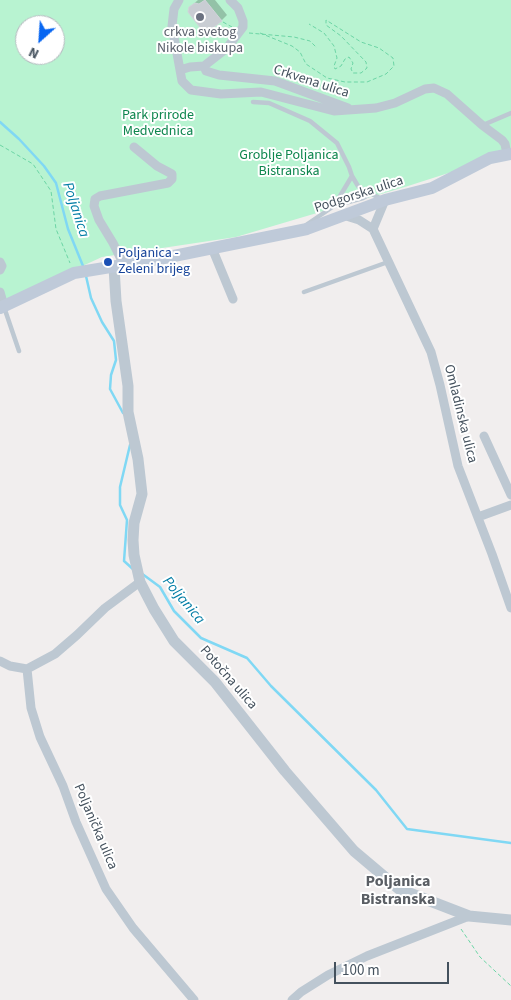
<!DOCTYPE html>
<html>
<head>
<meta charset="utf-8">
<style>
  body { margin:0 }
  #map { position:relative; width:511px; height:1000px; overflow:hidden; background:#f1eeee; font-family:"Source Sans 3",sans-serif }
  canvas { display:block }
  .north { position:absolute; left:15px; top:15px; width:50px; height:50px; box-sizing:border-box; background:#fff; border:1px solid #b4b9be; border-radius:50%; rotate:206deg; font-size:14px; font-weight:700; line-height:20px; text-align:center; color:#44515d }
  .north::after { content:''; display:block; margin:auto; width:18px; height:22px; background:#0766f2; clip-path:polygon(50% 0,100% 100%,50% 72%,0 100%) }
  .scale { position:absolute; left:334px; top:962px; width:115px; height:22px; box-sizing:border-box; border:2px solid #44515d; border-top:0; padding-left:6px; font-size:15px; line-height:18px; white-space:nowrap; color:#44515d; -webkit-text-stroke:4px #fff; paint-order:stroke }
</style>
</head>
<body>
<div id="map">
<canvas width="511" height="1000"></canvas>
<div class="north">N</div>
<div class="scale">100 m</div>
</div>
<script>
const ctx = document.querySelector('canvas').getContext('2d');
ctx.lineJoin = 'round';
function fill(path, color) { ctx.fillStyle = color; ctx.fill(path, 'evenodd'); }
const poly = rows => new Path2D(rows.map(r => 'M' + r).join(''));
function strokePath(path, color, width, dash) { ctx.strokeStyle = color; ctx.lineWidth = width; ctx.lineCap = dash ? 'butt' : 'round'; ctx.setLineDash(dash || []); ctx.stroke(path); }
function label(font, color, halo, rows, align = 'center') {
  ctx.font = font + ' "Source Sans 3",sans-serif'; ctx.lineWidth = 4; ctx.setLineDash([]); ctx.textBaseline = 'middle'; ctx.strokeStyle = halo; ctx.fillStyle = color; for (const [text, x, y, turn = 0] of rows) {
    ctx.save(); ctx.translate(x, y); ctx.rotate((+turn || 0) * Math.PI / 180); ctx.textAlign = isNaN(turn) ? turn : align; if (halo) ctx.strokeText(text, 0, 0); ctx.fillText(text, 0, 0); ctx.restore();
  }
}
const green = poly([
  [0,0,511,0,511,153,408,186,236,237,102,257,0,304],
  [25,25,55,25,55,55,25,55]
]);
const shadow = poly([
  [198,0,215,0,227,15,222,20,190,7]
]);
const stream = poly([
  [0,122,19,139,44,166,56,183,68,229,83,266],
  [86,276,91,298,102,322,114,341,116,360,111,375,110,389,123,413],
  [130,445,120,487,120,505,127,520,124,561,134,570],
  [141,573,160,587,174,611,201,638,247,658,271,686,376,790,407,829,511,843]
]);
const building = poly([
  [205,0,222,21,205,34,188,12,189,7,195,3,199,4,205,0]
]);
const path = poly([
  [223,22,232,27],
  [249,33,294,37,310,41,317,48],
  [260,33,292,46,300,52,306,64,327,78,345,82,367,82,386,74,394,66,393,58,379,48,361,42,326,20,326,25,341,36,366,62,367,68,361,73,353,73,351,69,353,63,349,57,345,59,341,66,335,69,334,66,337,58,334,46,324,33,309,24],
  [0,145,33,164,51,191,56,229,70,263],
  [461,929,480,957,511,986]
]);
const service = poly([
  [253,102,269,103,310,121,337,143,349,167,352,176,334,206,306,225],
  [483,125,511,113],
  [352,176,358,186,365,191,382,199],
  [334,206,363,198,370,194],
  [304,292,388,262],
  [4,307,19,351]
]);
const minor = poly([
  [179,0,174,9,172,26,182,81,191,90,221,94,261,92,334,111,376,108,395,103,425,89,434,88,447,94,482,125,502,140,505,144,507,154],
  [230,0,238,8,243,21,243,27,227,48,204,66,206,71,219,75,275,81,348,108],
  [180,70,190,67,204,66],
  [343,215,359,220,373,229,431,352,440,385,458,466,492,554,511,608],
  [373,229,385,200],
  [212,248,233,299],
  [0,262,2,266,0,270],
  [124,265,113,243,99,220,94,206,95,199,100,196,168,183,172,179,172,174,157,166,134,147],
  [0,292,4,306],
  [484,436,511,495],
  [478,517,511,505],
  [0,661,10,666,27,669],
  [27,669,31,708,40,737,63,786,76,822,106,889,133,928,194,1000],
  [27,669,55,654,77,635,105,608,140,582],
  [292,1000,301,992,328,975,367,956,469,916]
]);
const tertiary = poly([
  [114,267,116,301,128,386,128,412,138,459,142,494,134,523,133,540,134,555,140,582,154,609,174,641,215,682,285,771,354,851,399,889,469,916,511,920]
]);
const secondary = poly([
  [0,308,74,273,159,259,307,229,385,200,432,188,490,158,511,154]
]);
const markers = [
  [200,17,5,"#6b7280"],
  [108,262,5,"#1a4fb4"]
];
const worshipNames = [
  ["crkva svetog",200,33],
  ["Nikole biskupa",200,49]
];
const streetNames = [
  ["Crkvena ulica",311,82,18],
  ["Podgorska ulica",359,195,-18],
  ["Omladinska ulica",460,414,76],
  ["Potočna ulica",228,678,49],
  ["Poljanička ulica",95,827,67]
];
const parkNames = [
  ["Park prirode",158,116],
  ["Medvednica",158,132],
  ["Groblje Poljanica",289,156],
  ["Bistranska",289,172]
];
const transitNames = [
  ["Poljanica -",118,254],
  ["Zeleni brijeg",118,270]
];
const waterNames = [
  ["Poljanica",75,210,72],
  ["Poljanica",183,601,50]
];
const quarterNames = [
  ["Poljanica",398,882],
  ["Bistranska",398,900]
];
fill(green, '#b8f3d1');
fill(shadow, '#0003');
strokePath(stream, '#80d8f4', 2.5);
fill(building, '#c9cdd3');
strokePath(building, '#d1d4da', 1);
strokePath(path, '#6cd5a5', 1, [4, 2.5]);
strokePath(service, '#bdc8d2', 4.5);
strokePath(minor, '#bdc8d2', 9);
strokePath(tertiary, '#bdc8d2', 11);
strokePath(secondary, '#bfcad9', 12);
for (const [x, y, r, color] of markers) { const dot = new Path2D(); dot.arc(x, y, r, 0, 2 * Math.PI); ctx.fillStyle = color; ctx.fill(dot); strokePath(dot, '#fff', 2); }
label('14px', '#5b616d', '#fff', worshipNames);
label('14px', '#44515d', '#fff', streetNames);
label('14px', '#0e864e', '#fff', parkNames);
label('14px', '#164399', '#fff', transitNames, 'left');
label('italic 15px', '#027da5', '#fff', waterNames);
label('bold 16px', '#5a5e64', '#fff', quarterNames);
</script>
</body>
</html>
